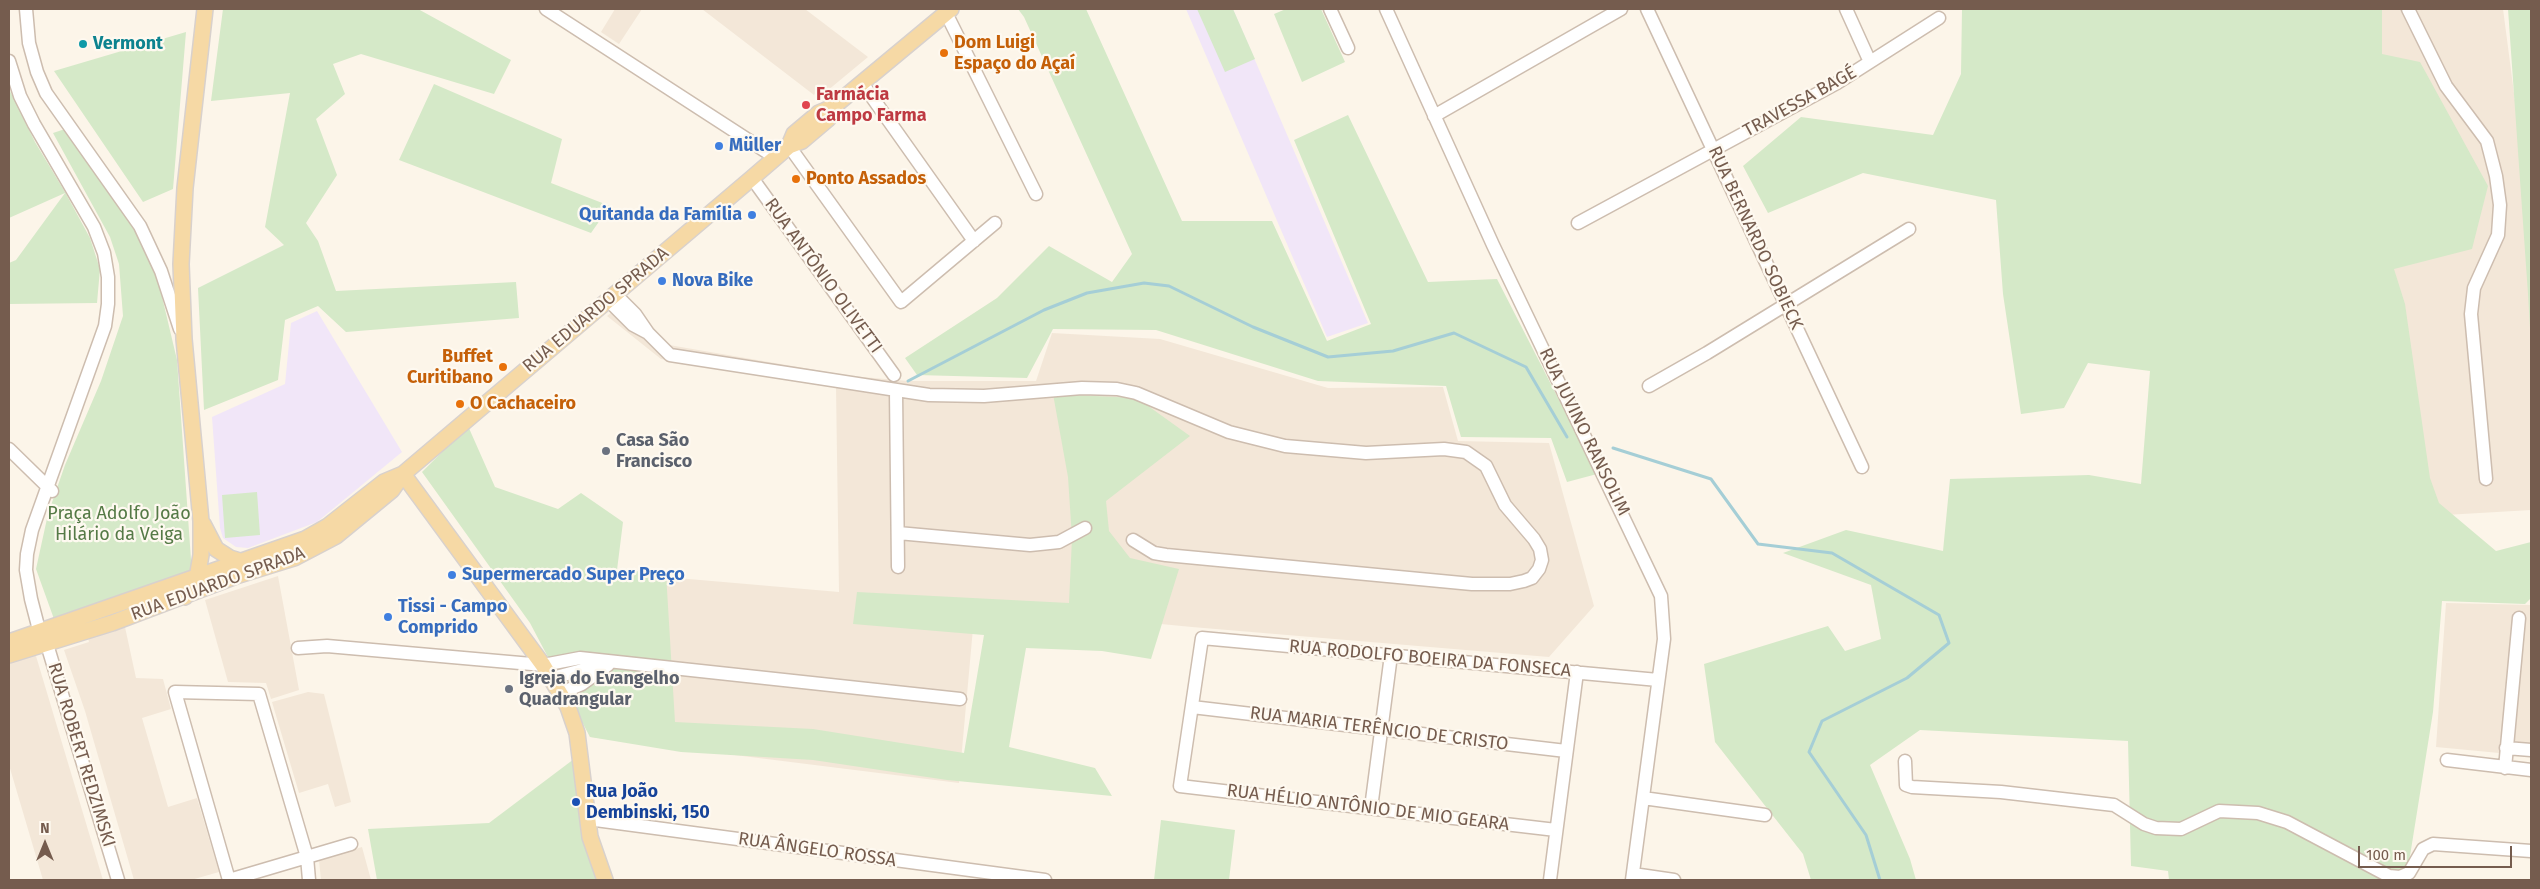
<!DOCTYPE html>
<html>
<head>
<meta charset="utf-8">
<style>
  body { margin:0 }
  #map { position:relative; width:2540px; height:889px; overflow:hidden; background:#fcf5e9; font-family:"Fira Sans",sans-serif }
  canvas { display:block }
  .frame { position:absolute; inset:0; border:10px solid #755c4e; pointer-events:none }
  .north { position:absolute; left:20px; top:819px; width:50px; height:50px; -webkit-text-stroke:4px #fef9f0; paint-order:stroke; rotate:0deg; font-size:14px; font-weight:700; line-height:20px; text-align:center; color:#755c4e }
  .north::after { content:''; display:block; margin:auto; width:18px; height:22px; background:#755c4e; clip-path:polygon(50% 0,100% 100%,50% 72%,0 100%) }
  .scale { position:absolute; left:2358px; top:846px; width:154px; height:22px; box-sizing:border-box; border:2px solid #755c4e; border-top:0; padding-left:6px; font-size:15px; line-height:18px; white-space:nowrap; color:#755c4e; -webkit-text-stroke:4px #fef9f0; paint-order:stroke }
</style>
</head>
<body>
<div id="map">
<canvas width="2540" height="889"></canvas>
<div class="frame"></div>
<div class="north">N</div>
<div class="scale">100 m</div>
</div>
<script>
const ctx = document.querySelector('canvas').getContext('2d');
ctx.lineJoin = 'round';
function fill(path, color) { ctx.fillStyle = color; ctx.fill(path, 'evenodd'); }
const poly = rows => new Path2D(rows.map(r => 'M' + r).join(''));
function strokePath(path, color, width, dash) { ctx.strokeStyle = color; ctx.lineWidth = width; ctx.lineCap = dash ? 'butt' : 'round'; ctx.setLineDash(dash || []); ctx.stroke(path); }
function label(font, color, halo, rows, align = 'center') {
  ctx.font = font + ' "Fira Sans",sans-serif'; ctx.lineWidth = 4.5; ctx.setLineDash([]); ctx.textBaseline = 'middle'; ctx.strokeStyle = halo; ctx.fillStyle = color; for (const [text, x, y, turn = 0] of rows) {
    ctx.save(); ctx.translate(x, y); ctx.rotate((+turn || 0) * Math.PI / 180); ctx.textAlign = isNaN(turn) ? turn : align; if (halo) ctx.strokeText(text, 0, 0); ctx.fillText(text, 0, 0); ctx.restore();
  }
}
const residential = poly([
  [615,9,642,9,619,44,601,32],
  [702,9,805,9,868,57,827,91,821,86,814,95],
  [2355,9,2503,9,2531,223,2531,510,2428,516],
  [628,299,669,345,851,376,908,381,1036,381,1052,333,1160,339,1328,388,1443,387,1458,441,1549,443,1594,606,1549,657,1192,627,975,606,959,783,590,737,557,662,492,562,839,592,836,387,661,359,607,316],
  [278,576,299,690,271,699,266,683,228,682,205,600],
  [2446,603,2531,605,2531,756,2436,747],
  [125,627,136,678,163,679,171,709,142,718,168,807,197,798,219,872,191,880,134,880,85,711,64,650,89,642,88,638],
  [31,655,36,656,103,880,43,880,9,765,9,662],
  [308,692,324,694,351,802,335,807,328,784,299,793,272,702],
  [362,847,371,880,321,880,319,860]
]);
const education = poly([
  [1186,9,1233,9,1368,323,1327,337],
  [317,311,402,452,317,522,248,548,236,547,223,538,220,528,212,417,285,384,291,323]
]);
const green = poly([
  [223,9,418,9,511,60,494,94,361,54,333,64,345,94,316,119,337,175,306,223,318,241,336,291,516,282,519,318,346,332,318,306,285,320,278,380,204,410,198,288,284,245,265,227,290,93,211,101],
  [1018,9,1086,9,1182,221,1272,221,1327,341,1371,324,1294,140,1348,115,1428,282,1497,279,1597,474,1567,482,1551,438,1461,437,1446,386,1318,381,1156,330,1053,329,1027,378,917,375,905,358,997,298,1049,246,1112,282,1132,254,1024,17],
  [1197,9,1233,9,1255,59,1225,72],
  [1286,9,1321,9,1345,62,1302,82,1274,14],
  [1962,9,2382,9,2382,54,2420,62,2488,186,2472,249,2394,269,2405,304,2430,478,2439,503,2496,551,2531,542,2531,598,2525,604,2442,601,2433,712,2410,856,2403,880,2169,880,2168,871,2131,866,2128,741,1920,730,1870,765,1910,859,1916,880,1811,880,1803,854,1715,742,1704,664,1828,626,1845,651,1881,639,1871,585,1783,553,1846,530,1943,551,1950,479,2089,475,2141,484,2150,371,2088,363,2064,408,2021,414,2003,294,1996,200,1863,173,1768,213,1743,166,1801,117,1933,135,1961,74],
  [2508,9,2531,9,2531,345,2528,294],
  [186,32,173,189,143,202,54,71],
  [434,84,562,139,551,183,610,206,591,233,399,160],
  [9,89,35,142,65,192,90,238,100,269,97,303,9,304,9,263,16,260,65,193,9,218],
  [65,129,129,216,148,254,159,284,177,360,192,574,54,619,36,569,48,514,65,465,101,381,123,316,119,264,110,237,53,133],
  [1053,394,1137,398,1190,436,1106,501,1109,531,1130,558,1179,569,1151,659,1102,651,1026,648,1009,747,1095,768,1112,796,947,780,813,760,681,752,590,737,530,623,422,472,468,426,495,487,558,509,581,493,623,522,617,570,666,573,675,722,813,729,964,753,984,635,853,624,857,592,1069,603,1072,538,1068,477],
  [257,492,260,535,225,538,222,495],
  [574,759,597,880,377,880,368,829,489,823],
  [1161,820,1235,830,1229,880,1154,880]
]);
const stream = poly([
  [908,381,1044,310,1087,293,1144,283,1169,286,1253,327,1328,357,1393,351,1454,333,1526,367,1567,437],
  [1613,448,1711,479,1758,544,1832,553,1939,615,1949,643,1907,678,1822,721,1809,752,1866,835,1880,880]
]);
const minor = poly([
  [26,9,29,43,37,72,46,93,140,226,161,271,180,329],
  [546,9,776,158],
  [1330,9,1348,48],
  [1386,9,1493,245,1661,596,1664,639,1632,880],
  [1647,9,1862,467],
  [1846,9,1870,62],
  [2408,9,2446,86,2487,141,2496,176,2500,205,2498,235,2474,288,2471,314,2486,479],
  [946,13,1036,194],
  [9,61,20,96,34,124,94,227,104,253,108,277,108,304,105,326,32,530,27,554,26,570,31,599,38,626,43,631,118,880],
  [862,83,974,241],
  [1434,116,1621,9],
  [789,146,901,302,995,223],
  [752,178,894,375],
  [1578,223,1837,83,1939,18],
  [615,294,635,314,648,333,670,355,929,395,984,396,1082,388,1117,389,1136,393,1229,432,1285,446,1366,453,1444,449,1466,452,1486,466,1505,505,1534,539,1540,549,1542,560,1539,569,1532,578,1524,581,1510,584,1472,584,1166,555,1154,553,1133,540],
  [608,300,633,325,648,333],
  [1649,386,1707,353,1909,229],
  [896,392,898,567],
  [9,449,52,491],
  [898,533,1030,545,1059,542,1085,528],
  [298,648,327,646,543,665,580,658,960,699],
  [552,678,605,664],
  [561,693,582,684,608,665],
  [1192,707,1566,751],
  [2506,748,2531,750],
  [2447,760,2531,770],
  [1905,761,1906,785,1912,787,2001,792,2114,805,2144,824,2156,828,2181,829,2219,811,2258,813,2287,822,2389,876,2400,877,2409,873,2423,849,2433,844,2531,851],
  [2505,768,2519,618],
  [1643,798,1765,815],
  [1371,808,1391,655],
  [588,819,1045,880],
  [1556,830,1180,786,1202,638,1658,680],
  [1633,874,1674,880],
  [229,880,175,692,259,694,307,857,309,880],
  [229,880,351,844],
  [1550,880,1577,672]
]);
const major = poly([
  [789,146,794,134,819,113,833,107,951,9],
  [403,474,543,665,568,707,577,733,590,837,605,880],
  [203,524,216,549,230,558,243,562],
  [185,597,197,578,201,555,201,521,184,339,181,264,185,188,205,9],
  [9,642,305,539,328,526,384,482,403,474],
  [9,655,112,623,236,576,294,558,336,536,392,490,403,474,752,178,789,146,802,141,828,119,833,107]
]);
const markers = [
  [83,44,5,"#0f9aa8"],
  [944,53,5,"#e8710a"],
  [806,105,5,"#e0444e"],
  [719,146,5,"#3f7fe0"],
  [796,179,5,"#e8710a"],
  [752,215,5,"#3f7fe0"],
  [662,281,5,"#3f7fe0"],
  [503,367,5,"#e8710a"],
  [460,404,5,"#e8710a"],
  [606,451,5,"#6b7280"],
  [452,575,5,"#3f7fe0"],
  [388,617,5,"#3f7fe0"],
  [509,689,5,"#6b7280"],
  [576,802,5,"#1a4fb4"]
];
const foodNames = [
  ["Dom Luigi",954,43],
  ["Espaço do Açaí",954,64],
  ["Ponto Assados",806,179],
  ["Buffet",493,357,"right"],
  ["Curitibano",493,378,"right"],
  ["O Cachaceiro",470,404]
];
const cultureNames = [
  ["Vermont",93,44]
];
const healthNames = [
  ["Farmácia",816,95],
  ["Campo Farma",816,116]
];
const streetNames = [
  ["TRAVESSA BAGÉ",1800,102,-29],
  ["RUA BERNARDO SOBIECK",1755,238,65],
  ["RUA ANTÔNIO OLIVETTI",823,276,54],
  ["RUA EDUARDO SPRADA",596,310,-40],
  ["RUA JUVINO RANSOLIM",1584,432,64],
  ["RUA EDUARDO SPRADA",218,584,-20],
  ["RUA RODOLFO BOEIRA DA FONSECA",1430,659,5],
  ["RUA MARIA TERÊNCIO DE CRISTO",1379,729,7],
  ["RUA ROBERT REDZIMSKI",81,755,73],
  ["RUA HÉLIO ANTÔNIO DE MIO GEARA",1368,808,7],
  ["RUA ÂNGELO ROSSA",817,850,8]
];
const shopNames = [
  ["Müller",729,146],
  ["Quitanda da Família",742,215,"right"],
  ["Nova Bike",672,281],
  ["Supermercado Super Preço",462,575],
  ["Tissi - Campo",398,607],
  ["Comprido",398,628]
];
const worshipNames = [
  ["Casa São",616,441],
  ["Francisco",616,462],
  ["Igreja do Evangelho",519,679],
  ["Quadrangular",519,700]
];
const parkNames = [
  ["Praça Adolfo João",119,514],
  ["Hilário da Veiga",119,535]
];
const transitNames = [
  ["Rua João",586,792],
  ["Dembinski, 150",586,813]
];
fill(residential, '#f3e7d8');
fill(education, '#f1e6f8');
fill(green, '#d5e9c8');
strokePath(stream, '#a5ced6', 3);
strokePath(minor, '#cdbdaf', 15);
strokePath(major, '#d8d1cd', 18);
strokePath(minor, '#fff', 12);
strokePath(major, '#f6d9a5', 15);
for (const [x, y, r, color] of markers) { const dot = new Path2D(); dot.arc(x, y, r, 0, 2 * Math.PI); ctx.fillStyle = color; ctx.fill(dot); strokePath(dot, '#fef9f0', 2); }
label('bold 18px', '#c56008', '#fef9f0', foodNames, 'left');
label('bold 18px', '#0d838f', '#fef9f0', cultureNames, 'left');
label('bold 18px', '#be3a42', '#fef9f0', healthNames, 'left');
label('18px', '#755c4e', '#fef9f0', streetNames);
label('bold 18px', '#366cbe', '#fef9f0', shopNames, 'left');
label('bold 18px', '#5b616d', '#fef9f0', worshipNames, 'left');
label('18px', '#557a46', '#fef9f0', parkNames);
label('bold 18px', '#164399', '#fef9f0', transitNames, 'left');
</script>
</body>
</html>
